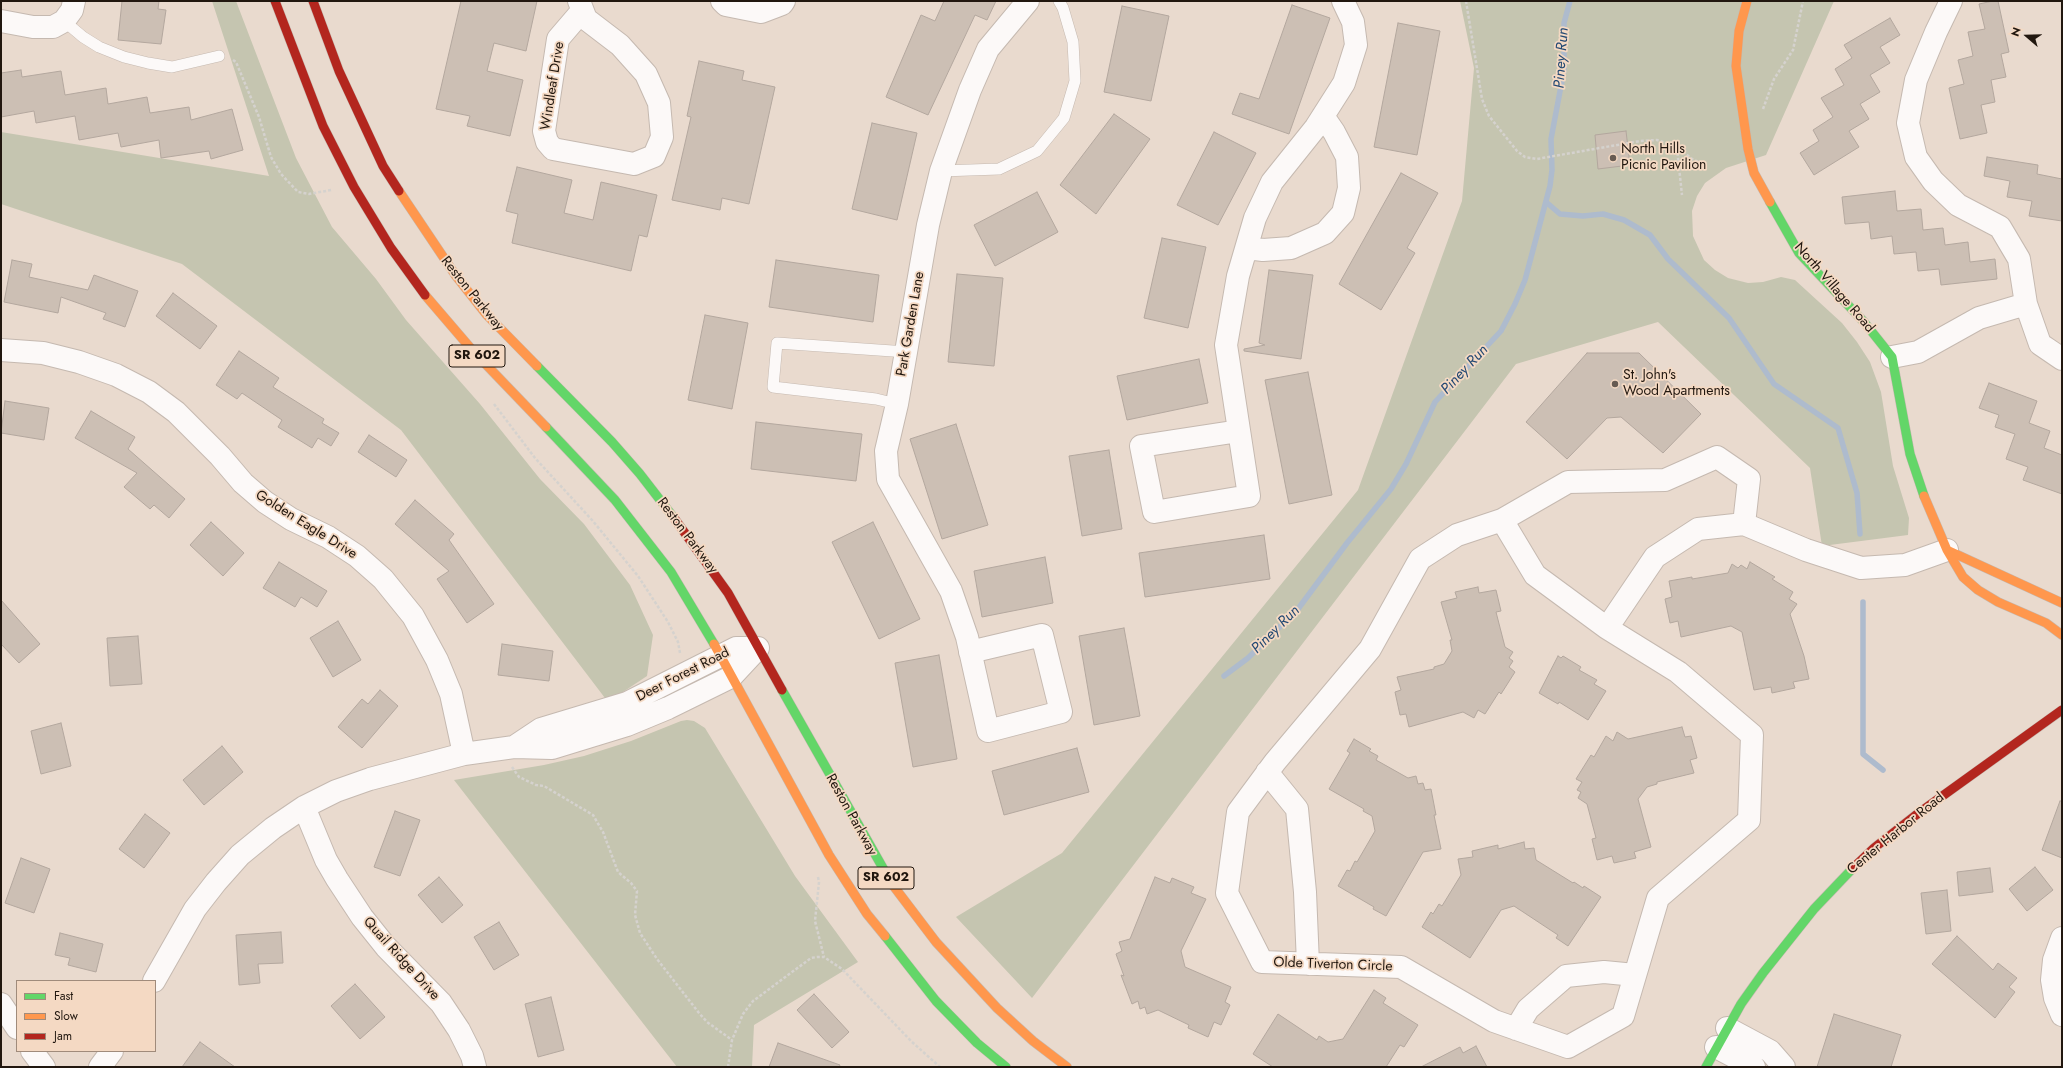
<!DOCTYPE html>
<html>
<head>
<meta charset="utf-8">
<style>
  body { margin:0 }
  #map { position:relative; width:2063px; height:1068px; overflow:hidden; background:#e9dace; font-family:Jost,sans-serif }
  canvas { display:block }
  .frame { position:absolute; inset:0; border:2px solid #21170f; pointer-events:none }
  .legend { position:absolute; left:16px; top:980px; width:140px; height:72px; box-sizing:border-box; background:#f4d9c3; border:1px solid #a08b7b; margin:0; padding:5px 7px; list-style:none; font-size:12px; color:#21170f }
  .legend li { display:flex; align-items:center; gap:8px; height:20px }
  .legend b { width:20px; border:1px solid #a08b7b }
  .north { position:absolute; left:2007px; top:16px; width:40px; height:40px; -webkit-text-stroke:3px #f4d9c3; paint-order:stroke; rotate:290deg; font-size:11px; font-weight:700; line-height:16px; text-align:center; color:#21170f }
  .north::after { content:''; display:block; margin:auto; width:14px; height:18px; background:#21170f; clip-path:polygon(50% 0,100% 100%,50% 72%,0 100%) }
</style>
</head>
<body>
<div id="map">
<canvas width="2063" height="1068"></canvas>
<div class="frame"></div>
<ul class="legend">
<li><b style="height:5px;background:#63d668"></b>Fast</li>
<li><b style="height:5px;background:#ff974d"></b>Slow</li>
<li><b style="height:5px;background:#b3261e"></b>Jam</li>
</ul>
<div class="north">N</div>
</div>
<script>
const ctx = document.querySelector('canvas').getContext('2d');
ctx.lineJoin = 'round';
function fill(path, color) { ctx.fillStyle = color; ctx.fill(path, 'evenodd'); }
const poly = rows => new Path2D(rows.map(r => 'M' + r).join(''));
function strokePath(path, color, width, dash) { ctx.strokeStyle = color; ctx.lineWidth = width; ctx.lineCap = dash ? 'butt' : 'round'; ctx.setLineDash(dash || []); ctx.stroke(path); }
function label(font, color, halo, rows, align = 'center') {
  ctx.font = font + ' Jost,sans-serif'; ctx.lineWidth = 3.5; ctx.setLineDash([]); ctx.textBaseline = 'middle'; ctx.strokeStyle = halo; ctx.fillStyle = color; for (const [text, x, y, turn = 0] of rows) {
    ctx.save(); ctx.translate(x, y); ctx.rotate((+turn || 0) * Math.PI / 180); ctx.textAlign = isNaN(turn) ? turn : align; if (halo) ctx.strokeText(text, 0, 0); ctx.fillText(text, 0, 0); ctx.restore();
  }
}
const green = poly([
  [212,1,236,1,296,158,332,227,376,279,406,320,480,404,540,479,584,524,630,585,653,635,647,676,608,702,401,430,182,264,1,204,1,132,269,176],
  [1460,1,1834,1,1766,155,1726,168,1705,183,1697,196,1692,211,1693,236,1704,260,1715,270,1728,278,1748,283,1763,282,1781,277,1795,280,1842,323,1857,342,1870,362,1881,392,1893,466,1909,518,1908,535,1822,546,1810,468,1658,322,1516,364,1032,998,956,917,1062,853,1358,490,1462,201,1474,68],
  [687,720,694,721,705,728,795,876,858,962,754,1025,752,1067,677,1067,454,780,544,765,584,756,631,741,681,721]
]);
const stream = poly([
  [1546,202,1560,214,1583,216,1603,214,1624,220,1650,235,1668,259,1729,318,1774,384,1838,428,1857,493,1860,534],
  [1863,602,1863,754,1883,770],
  [1224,676,1248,658,1298,609,1347,543,1391,489,1406,464,1435,402,1501,331,1515,304,1525,280,1550,186,1552,170,1551,139,1564,70,1564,23,1570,1]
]);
const building = poly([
  [122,1,159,1,158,9,166,10,161,44,118,40,122,1],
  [461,1,537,1,526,51,494,43,487,71,523,80,510,136,467,126,470,116,436,109,461,1],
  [944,1,996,1,987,20,975,15,928,115,886,97,921,15,935,21,944,1],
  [1993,1,1998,1,2009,52,2001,54,2006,77,1991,80,1995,102,1981,105,1987,133,1960,139,1949,88,1964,84,1958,60,1973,56,1968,32,1985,29,1979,4,1993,1],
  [1292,5,1330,18,1289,134,1232,114,1240,93,1259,99,1292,5],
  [1122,6,1169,16,1151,101,1104,92,1122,6],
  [1890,18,1900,35,1880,47,1890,63,1870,75,1880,92,1860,104,1869,119,1849,131,1859,147,1814,175,1800,153,1819,141,1813,130,1833,117,1821,98,1844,85,1835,69,1852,58,1844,45,1890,18],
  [1398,23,1440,31,1417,155,1374,147,1398,23],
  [699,61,744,71,742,80,775,87,749,204,722,198,720,210,672,200,691,117,687,116,699,61],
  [21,70,22,77,61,71,65,95,106,88,108,104,147,97,150,113,189,107,191,120,232,109,243,150,211,159,209,151,161,158,159,140,121,147,118,133,79,140,75,116,36,123,34,111,1,117,1,73,21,70],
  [1114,114,1150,139,1096,214,1060,185,1114,114],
  [872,123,917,133,897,220,852,209,872,123],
  [1626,131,1630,165,1598,169,1595,135,1626,131],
  [1214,132,1256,153,1218,225,1177,205,1214,132],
  [1987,157,2038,165,2037,174,2062,179,2062,221,2029,216,2032,201,2007,197,2010,181,1984,176,1987,157],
  [517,167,572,180,564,213,593,220,601,182,657,195,647,237,639,235,631,271,512,243,518,214,506,211,517,167],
  [1401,173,1438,193,1407,248,1415,253,1381,310,1339,284,1401,173],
  [1895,191,1897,211,1921,209,1923,230,1943,228,1945,245,1968,242,1970,262,1995,259,1997,279,1941,285,1939,269,1918,271,1916,252,1894,254,1892,236,1871,239,1869,222,1845,224,1842,197,1895,191],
  [1037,192,1058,232,995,266,974,225,1037,192],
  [1162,238,1206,247,1188,328,1144,318,1162,238],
  [12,260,32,264,29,277,88,290,94,275,138,291,125,327,103,319,106,313,61,297,58,313,4,302,12,260],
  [776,260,879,275,873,322,769,307,776,260],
  [1269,270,1313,275,1301,359,1244,351,1244,349,1265,345,1259,343,1269,270],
  [957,274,1003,278,994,366,948,362,957,274],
  [173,293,217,326,200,349,156,316,173,293],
  [705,315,748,323,732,409,688,400,705,315],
  [239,351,279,378,273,387,324,419,322,423,339,433,331,446,318,438,312,448,278,427,282,420,242,393,237,399,216,385,239,351],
  [1587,353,1639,353,1701,414,1663,453,1621,417,1607,418,1567,459,1526,422,1587,353],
  [1199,359,1208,403,1127,420,1117,376,1199,359],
  [1308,372,1332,495,1289,504,1265,380,1308,372],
  [1989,383,2037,401,2029,423,2050,431,2044,448,2062,455,2062,494,2023,480,2028,467,2006,459,2015,434,1995,427,1999,415,1979,408,1989,383],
  [5,401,49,408,44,440,1,433,5,401],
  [91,411,135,437,128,449,185,499,169,518,154,505,150,509,124,487,137,473,75,438,91,411],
  [756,422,862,434,856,481,751,469,756,422],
  [956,424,988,525,942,539,910,439,956,424],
  [369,435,407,460,396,477,358,452,369,435],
  [1109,450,1122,529,1082,536,1069,456,1109,450],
  [415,500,454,534,449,540,494,604,467,623,437,579,449,571,395,524,415,500],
  [211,522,244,553,223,576,190,545,211,522],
  [873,522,920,619,879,639,832,542,873,522],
  [1264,535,1270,579,1145,597,1139,553,1264,535],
  [1045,557,1053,603,982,617,974,571,1045,557],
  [279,562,327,591,317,607,301,597,295,607,263,588,279,562],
  [1750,562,1775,577,1772,579,1793,592,1789,599,1797,604,1790,614,1804,656,1809,679,1793,682,1795,688,1772,693,1771,687,1754,690,1742,632,1731,626,1681,637,1678,621,1670,623,1665,599,1672,597,1669,581,1692,577,1692,579,1728,573,1732,564,1738,568,1741,565,1747,569,1750,562],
  [1478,587,1479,593,1496,590,1501,611,1496,612,1505,647,1513,652,1509,658,1513,661,1509,667,1515,672,1501,694,1499,692,1485,714,1478,710,1474,718,1463,712,1409,727,1406,714,1400,715,1395,692,1401,690,1397,677,1434,669,1434,667,1444,664,1452,651,1450,640,1452,640,1441,602,1457,598,1455,592,1478,587],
  [1,600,40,644,19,663,1,644,1,600],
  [338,621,361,660,333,677,310,638,338,621],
  [1124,628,1140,716,1094,725,1079,636,1124,628],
  [138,636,142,684,110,686,107,638,138,636],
  [502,644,553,651,549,681,498,675,502,644],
  [939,655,957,759,913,767,895,663,939,655],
  [1558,656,1561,658,1563,656,1581,667,1579,670,1597,680,1594,684,1606,691,1588,720,1559,702,1558,704,1539,693,1558,656],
  [380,690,398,706,362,748,338,727,362,699,368,704,380,690],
  [61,723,71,766,41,774,31,731,61,723],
  [1682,727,1685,737,1691,736,1697,758,1690,760,1694,773,1657,782,1657,784,1647,787,1638,799,1651,847,1634,852,1636,858,1614,863,1612,856,1597,860,1592,839,1596,838,1587,804,1578,798,1581,792,1577,790,1582,782,1576,779,1591,755,1594,757,1606,736,1613,741,1617,732,1628,739,1682,727],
  [1354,739,1371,749,1369,751,1378,756,1376,760,1408,778,1416,776,1418,784,1423,783,1425,790,1431,789,1436,815,1434,815,1441,849,1423,852,1386,916,1373,909,1374,907,1338,886,1347,870,1350,871,1355,861,1357,862,1375,831,1372,816,1363,811,1364,809,1329,789,1350,753,1347,751,1354,739],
  [222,746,243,772,204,805,183,780,222,746],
  [1077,748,1089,792,1004,815,992,771,1077,748],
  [2060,801,2062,801,2062,858,2042,850,2060,801],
  [395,811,420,820,400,876,374,867,395,811],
  [145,814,170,833,144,868,119,849,145,814],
  [1524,842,1525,849,1534,848,1536,860,1573,883,1574,882,1583,888,1584,886,1601,897,1568,946,1556,938,1558,935,1514,906,1501,910,1470,958,1422,927,1431,912,1433,914,1439,904,1442,906,1461,875,1458,859,1473,857,1472,851,1498,845,1498,849,1524,842],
  [21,858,50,869,34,913,5,903,21,858],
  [2035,867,2053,890,2027,911,2009,889,2035,867],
  [1990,868,1993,892,1959,896,1957,872,1990,868],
  [439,877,463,905,442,923,418,895,439,877],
  [1155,877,1170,883,1172,878,1194,887,1191,893,1206,899,1181,951,1185,967,1231,987,1225,1002,1230,1005,1221,1025,1214,1022,1208,1037,1188,1028,1189,1025,1158,1010,1147,1014,1145,1007,1140,1009,1138,1001,1132,1004,1121,975,1124,976,1116,954,1122,951,1119,942,1130,939,1155,877],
  [1947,890,1951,931,1926,934,1921,893,1947,890],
  [499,922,519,955,494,970,474,937,499,922],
  [281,932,283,963,258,964,260,983,239,985,236,935,281,932],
  [60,933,103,944,96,972,68,965,70,958,55,955,60,933],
  [1957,936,1993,970,1998,963,2017,978,2009,987,2015,992,1995,1018,1932,964,1957,936],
  [355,984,385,1017,360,1039,331,1006,355,984],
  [1374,990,1386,998,1383,1003,1418,1025,1404,1047,1400,1045,1386,1067,1273,1067,1253,1054,1278,1014,1317,1040,1319,1036,1328,1042,1343,1039,1374,990],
  [814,994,849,1032,832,1048,797,1010,814,994],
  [551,997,564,1050,538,1057,525,1004,551,997],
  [1834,1014,1901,1035,1891,1067,1817,1067,1834,1014],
  [200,1042,235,1067,182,1067,200,1042],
  [778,1043,840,1065,839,1067,769,1067,778,1043],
  [1476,1046,1487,1067,1421,1067,1460,1047,1463,1053,1476,1046]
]);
const path = poly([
  [1466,1,1482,99,1489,116,1517,151,1525,157,1537,159,1640,141,1657,140,1677,147,1692,159,1703,164],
  [233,60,236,62,259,117,271,157,281,174,298,192,309,194,331,190],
  [1763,109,1774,79,1793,50,1803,1],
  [1677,148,1682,195],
  [494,404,535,458,592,520,638,576,668,622,678,642,680,653],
  [512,767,519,777,536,785,544,786,593,815,603,832,618,872,631,883,637,891,635,915,640,933,657,959,699,1013,707,1022,732,1040],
  [818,877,819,882,815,921,824,957],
  [728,1067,732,1040,743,1014,753,1001,811,958,817,957,824,957,842,969,912,1042,940,1067]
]);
const lane = poly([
  [64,21,83,37,99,47,124,57,148,63,172,67,219,56],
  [941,171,999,169,1037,151,1064,118,1075,81,1073,42,1063,8,1059,1],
  [897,404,876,399,773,387,777,343,907,352]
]);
const street = poly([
  [579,1,586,19,620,45,646,74,659,103,662,137,654,156,634,164,553,149,547,142,544,131,558,39,582,11],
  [722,1,726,5,761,12,782,4,784,1],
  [1951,1,1936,32,1916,80,1908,123,1916,157,1933,181,1958,205,2000,227,2019,259,2026,304,2040,344,2062,359],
  [1,21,33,27,53,27,64,21,72,10,74,1],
  [1247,248,1263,250,1291,248,1325,233,1343,213,1349,188,1347,157,1334,132,1323,116],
  [1,350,43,353,79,362,116,375,149,392,176,412,220,456,243,483,265,502,291,519,328,537,357,556,383,579,413,616,437,660,451,694,464,754],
  [1892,357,1918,352,1979,318,2026,304],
  [1239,431,1141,446,1154,512,1249,496,1226,345,1238,276,1255,218,1272,182,1316,127,1344,83,1356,45,1353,22,1343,1],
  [1502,520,1535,575,1607,628,1678,672,1752,735,1749,820,1658,898,1623,1016,1568,1047,1494,1021,1401,967,1262,962,1227,893,1238,812,1275,762,1370,649,1420,559,1457,535,1502,520,1568,482,1665,480,1717,457,1749,479,1744,524,1806,550,1861,568,1905,565,1947,550],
  [1607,628,1655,557,1698,529,1744,524],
  [970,652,1042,635,1061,712,988,731,967,637,951,591,888,479,886,451,897,404,928,225,941,171,970,90,988,49,1028,1],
  [514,747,541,729,627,703,736,648,758,648],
  [1267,772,1297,809,1305,892,1308,964],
  [304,807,326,860,337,879,362,917,386,947,441,1003,459,1030,472,1056,475,1067],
  [2062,938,2054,960,2052,980,2055,998,2062,1015],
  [154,981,195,909,216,882,240,855,273,828,304,807,336,791,370,779,464,754,514,747,552,748,627,725,668,708,731,677,758,648],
  [1,1004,17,1028],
  [1727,1028,1770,1051,1784,1067],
  [1516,1029,1528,1009,1566,976,1604,972,1635,975],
  [1716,1047,1754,1067],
  [32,1051,44,1067],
  [100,1067,112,1051]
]);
const fast = poly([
  [1770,202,1799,253,1864,322,1892,357,1910,454,1924,496],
  [537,366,612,442,640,474,674,518],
  [546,427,615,500,671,572,714,644],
  [782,690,892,884],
  [885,936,936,1001,977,1043,1006,1067],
  [1706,1067,1741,1004,1763,973,1814,909,1853,868]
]);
const slow = poly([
  [1747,1,1739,31,1736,66,1748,149,1754,173,1770,202],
  [399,191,456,276,486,314,537,366],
  [425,295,473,351,546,427],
  [1924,496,1947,550,1963,577,1978,590,1998,602,2046,623,2062,635],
  [1947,550,2062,603],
  [714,644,829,855,867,914,885,936],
  [892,884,936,942,997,1008,1033,1041,1067,1067]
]);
const jam = poly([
  [275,1,323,126,354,187,391,248,425,295],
  [313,1,339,71,383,166,399,191],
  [674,518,728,593,782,690],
  [1853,868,1874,848,1916,815,2062,710]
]);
const markers = [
  [1613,158,4,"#675b52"],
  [1615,384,4,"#675b52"]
];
const shields = [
  [477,356,56],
  [886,878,56]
];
const shieldNames = [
  ["SR 602",477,356],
  ["SR 602",886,878]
];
const streetNames = [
  ["Windleaf Drive",553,86,-81],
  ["North Village Road",1834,288,49],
  ["Reston Parkway",472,294,51],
  ["Park Garden Lane",911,324,-80],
  ["Golden Eagle Drive",306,525,32],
  ["Reston Parkway",687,536,53],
  ["Deer Forest Road",683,675,-27],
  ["Reston Parkway",851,815,61],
  ["Center Harbor Road",1896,834,-39],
  ["Quail Ridge Drive",401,959,48],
  ["Olde Tiverton Circle",1333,965,2]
];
const poiNames = [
  ["North Hills",1621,150],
  ["Picnic Pavilion",1621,166],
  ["St. John's",1623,376],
  ["Wood Apartments",1623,392]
];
const waterNames = [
  ["Piney Run",1562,58,-86],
  ["Piney Run",1465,370,-47],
  ["Piney Run",1276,630,-45]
];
fill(green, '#c5c5b0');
strokePath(stream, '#aebbcd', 5.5);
fill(building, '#ccbfb4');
strokePath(building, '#b3a79e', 1);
strokePath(lane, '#c5b9b0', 12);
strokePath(street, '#c5b9b0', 24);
strokePath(fast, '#c5b9b0', 10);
strokePath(slow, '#c5b9b0', 10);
strokePath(jam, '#c5b9b0', 10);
strokePath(path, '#d5d2ce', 2.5, [3, 2]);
strokePath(lane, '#fcf9f8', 11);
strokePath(street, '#fcf9f8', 22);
strokePath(fast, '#63d668', 9);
strokePath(slow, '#ff974d', 9);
strokePath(jam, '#b3261e', 9);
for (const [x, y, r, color] of markers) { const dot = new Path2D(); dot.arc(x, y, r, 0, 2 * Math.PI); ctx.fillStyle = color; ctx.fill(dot); strokePath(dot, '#f4d9c3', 1.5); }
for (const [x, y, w] of shields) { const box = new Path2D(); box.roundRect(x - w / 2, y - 11, w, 22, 3); ctx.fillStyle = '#f4d9c3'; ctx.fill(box); strokePath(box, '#21170f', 1); }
label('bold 13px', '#21170f', null, shieldNames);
label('14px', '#21170f', '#f4d9c3', streetNames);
label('14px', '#21170f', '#f4d9c3', poiNames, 'left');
label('italic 15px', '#244973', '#f4d9c3', waterNames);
</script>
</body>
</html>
